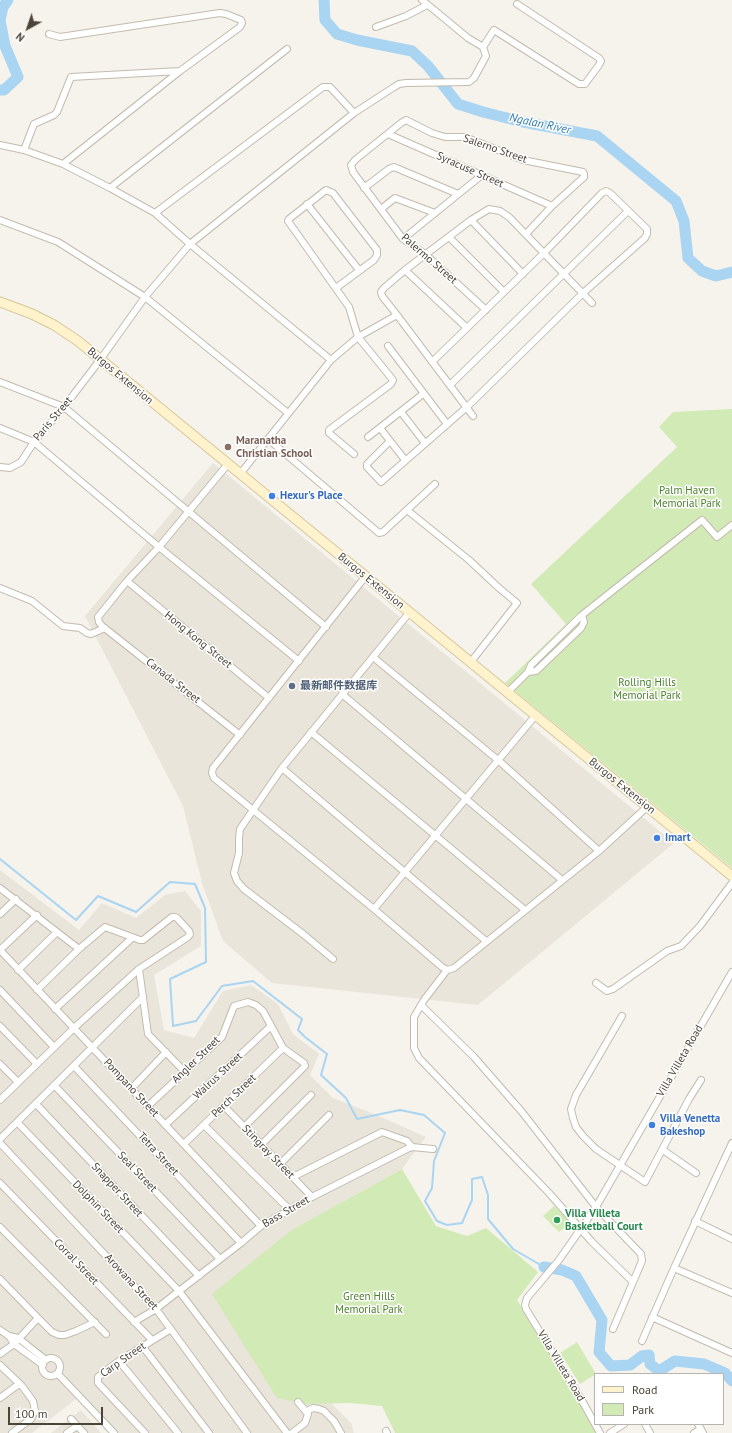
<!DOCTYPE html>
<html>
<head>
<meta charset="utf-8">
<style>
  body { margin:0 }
  #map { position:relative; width:732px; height:1433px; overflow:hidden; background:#f6f3ec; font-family:"PT Sans",sans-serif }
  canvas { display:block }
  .legend { position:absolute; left:594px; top:1373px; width:130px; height:52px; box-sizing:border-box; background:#fff; border:1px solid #b7b4b0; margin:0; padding:5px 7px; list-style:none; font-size:12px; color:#4b4439 }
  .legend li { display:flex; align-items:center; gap:8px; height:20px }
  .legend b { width:20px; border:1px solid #b7b4b0 }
  .north { position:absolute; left:8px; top:8px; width:40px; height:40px; -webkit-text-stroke:3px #fff; paint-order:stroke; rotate:220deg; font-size:11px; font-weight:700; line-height:16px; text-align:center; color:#4b4439 }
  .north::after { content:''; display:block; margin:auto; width:14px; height:18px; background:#4b4439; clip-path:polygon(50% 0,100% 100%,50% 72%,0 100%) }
  .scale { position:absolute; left:8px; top:1407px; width:95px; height:18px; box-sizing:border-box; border:2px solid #4b4439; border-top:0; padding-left:5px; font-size:12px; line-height:14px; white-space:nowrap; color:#4b4439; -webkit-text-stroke:3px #fff; paint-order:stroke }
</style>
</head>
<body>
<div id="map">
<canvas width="732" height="1433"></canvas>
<ul class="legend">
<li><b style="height:5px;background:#fff3cd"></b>Road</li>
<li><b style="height:11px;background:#d2eab5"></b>Park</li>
</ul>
<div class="north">N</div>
<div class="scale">100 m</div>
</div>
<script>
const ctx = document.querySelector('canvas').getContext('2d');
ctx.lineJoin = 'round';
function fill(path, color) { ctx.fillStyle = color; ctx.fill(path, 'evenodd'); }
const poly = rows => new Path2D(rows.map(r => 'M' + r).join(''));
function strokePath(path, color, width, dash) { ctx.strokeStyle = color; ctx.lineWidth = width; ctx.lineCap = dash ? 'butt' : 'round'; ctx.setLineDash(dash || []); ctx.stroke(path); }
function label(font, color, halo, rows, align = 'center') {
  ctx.font = font + ' "PT Sans","Noto Sans SC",sans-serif'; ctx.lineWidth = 3; ctx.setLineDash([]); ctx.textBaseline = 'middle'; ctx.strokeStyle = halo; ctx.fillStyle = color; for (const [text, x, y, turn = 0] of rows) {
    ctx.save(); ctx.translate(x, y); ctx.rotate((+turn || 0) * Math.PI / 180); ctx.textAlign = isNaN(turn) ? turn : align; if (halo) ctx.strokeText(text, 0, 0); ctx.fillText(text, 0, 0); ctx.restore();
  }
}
const residential = poly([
  [213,463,674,843,478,1005,272,983,223,941,202,883,183,806,85,616],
  [0,870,79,930,102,903,136,918,165,895,185,891,201,911,201,946,154,975,164,1030,194,1038,223,991,251,985,278,1004,293,1034,319,1054,310,1075,333,1098,379,1116,426,1137,402,1169,293,1229,331,1403,351,1423,354,1433,115,1433,80,1396,32,1433,0,1433],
  [81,1410,101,1433,51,1433]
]);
const green = poly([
  [732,409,732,868,505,683,566,624,531,584,677,447,659,427,673,412],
  [402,1169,436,1226,467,1236,486,1228,538,1272,517,1300,600,1433,395,1433,382,1406,351,1403,306,1404,277,1398,212,1294,293,1229],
  [554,1206,571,1223,559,1232,543,1216],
  [577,1342,596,1374,580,1384,560,1353]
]);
const stream = poly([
  [0,859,76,920,98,896,136,912,170,882,195,884,205,908,206,962,170,979,173,1026,196,1021,222,986,253,981,302,1019,298,1030,305,1037,327,1054,321,1075,346,1098,357,1119,400,1110,424,1115,445,1133,434,1161,432,1188,425,1201,437,1221,447,1225,462,1223,472,1200,472,1179,482,1177,488,1195,488,1219,513,1249,544,1267]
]);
const river = poly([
  [324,0,325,20,337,34,357,40,412,51,428,66,458,104,483,112,523,122,597,136,676,201,684,221,688,258,702,271,716,276,732,272],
  [0,90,4,90,18,77,5,46,0,20,3,7,8,0],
  [544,1267,562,1270,576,1276,602,1320,599,1352,611,1366,630,1365,642,1356,649,1355,650,1364,659,1371,675,1361,704,1364,725,1373,732,1381]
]);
const street = poly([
  [422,0,468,38,483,47],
  [376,27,406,16,427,5],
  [49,34,60,37,220,13,226,14,241,20,242,23,240,27,180,71,63,164],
  [388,134,552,206],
  [0,145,24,150,63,164,110,188,155,213,190,244,331,360],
  [24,150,34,124,54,115,57,112,71,77,180,71],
  [110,188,287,49],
  [364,188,389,169,394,167,458,194],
  [307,204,359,270],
  [381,209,395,198,435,213],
  [155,213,323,87,330,87,354,113],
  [0,220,58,242,145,297,288,413],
  [471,220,523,274],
  [449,237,504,292],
  [403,239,482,175],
  [405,270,467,328],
  [336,288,374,260,377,255,377,250,333,193,326,190,289,219,288,221,349,307,358,337,393,380,391,384,329,430,329,433,354,454],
  [486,310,425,254,403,239,353,172,351,165,355,160,401,123,406,120,432,133,445,137,465,137,523,160,583,172,584,174,584,177,552,206,526,234],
  [388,346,447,424],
  [0,382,64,407,326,627],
  [450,385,628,211],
  [401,412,425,443],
  [473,416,397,315,382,296,381,292,384,288,405,270,471,220,489,209,500,211,509,217,592,303],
  [0,428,34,442,159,547,299,661],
  [380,428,405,460],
  [368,437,423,394],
  [268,439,379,533,383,532,435,484],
  [390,441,367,464,367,467,381,482,467,407,582,294,645,238,647,234,647,229,610,193,606,191,602,193,544,253,432,362],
  [228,464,159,547,127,581,98,617,99,622,102,626,240,735],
  [0,467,10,468,21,462,34,442,64,407,100,360,145,297,190,244,354,113,391,89,399,84,406,83,469,82,474,78,486,56,483,47,494,30,579,84,585,84,599,65,601,61,599,58,517,4],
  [240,474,331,360,358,337,397,315],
  [407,510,469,560,499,588,517,603,470,663],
  [365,577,213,768,212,773,214,778,374,909,442,967,447,970,454,968,599,851,647,807],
  [127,581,269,698],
  [0,588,32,601,63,626,80,628,87,633,91,634,105,628],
  [373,657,498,760,599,851],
  [528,672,536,671,581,628,584,622,582,615],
  [507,693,528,672,531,665,582,615,702,520,717,537,732,525],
  [342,694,562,880],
  [311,732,525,910],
  [282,768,486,941],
  [0,888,79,949],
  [374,909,535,716],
  [0,914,16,899],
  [37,915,0,950,261,1226],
  [333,959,303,934,244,889,237,881,234,873,239,853,239,838,240,829,282,768,409,613],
  [139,969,148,1034,185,1072],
  [18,970,57,932],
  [447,970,424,1000,414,1017,414,1048,419,1058,549,1193,592,1242,633,1282],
  [596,983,607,991,613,989,667,951,681,946,700,926,732,883],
  [0,990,54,1047],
  [421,1005,474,1057,522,1112,596,1207,641,1254,642,1261,613,1329],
  [55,1009,132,938],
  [622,1016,576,1095,571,1109,573,1118,576,1127,583,1136,596,1149,645,1182,689,1099,701,1080],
  [0,1026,37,1064],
  [0,1064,18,1082],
  [74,1066,241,1243],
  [54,1085,220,1259],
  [131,1089,166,1052],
  [0,1100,74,1028,139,969,188,937,190,934,189,931,177,918,175,917,172,917,143,940,140,940,105,927,79,949,37,990],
  [36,1104,199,1276],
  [148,1106,222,1037,234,1006,248,1002,256,1005,263,1011,283,1048,304,1063,305,1066,244,1127],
  [224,1106,312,1197],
  [17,1122,179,1291,287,1433],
  [165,1125,271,1026],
  [204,1125,290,1210],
  [0,1139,143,997],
  [0,1143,156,1309,247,1433],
  [184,1144,283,1048],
  [261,1145,311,1095],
  [663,1150,696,1173],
  [280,1164,329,1115],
  [293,1177,382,1132,407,1141,412,1147],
  [0,1183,152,1340],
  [695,1221,732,1239],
  [0,1227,106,1334],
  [674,1268,732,1293],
  [0,1279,38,1318,14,1344,0,1354],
  [652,1317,732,1353],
  [38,1318,52,1332,59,1335,65,1335,76,1331,95,1322],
  [134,1322,156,1309,179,1291,241,1243,261,1226,312,1197,407,1149,412,1147,433,1149],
  [0,1330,9,1336],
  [642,1341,674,1268,732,1143],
  [143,1347,209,1433],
  '42 1367a9 9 0 1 1 18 0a9 9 0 1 1-18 0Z',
  [119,1361,178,1433],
  [0,1365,22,1386,33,1401,35,1411,31,1419,12,1433],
  [43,1365,14,1344,9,1336,18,1338,46,1360],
  [58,1374,114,1433],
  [0,1398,19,1384],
  [307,1411,313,1408,319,1409,324,1411,334,1421,341,1433],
  [71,1419,84,1433],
  [595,1424,580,1397,526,1309,525,1305,527,1298,559,1260,596,1207,732,972],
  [595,1424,600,1433],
  [645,1424,650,1433],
  [698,1424,703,1433],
  [386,1431,387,1433],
  [67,1433,77,1426],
  [145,1433,98,1383,98,1377,119,1361,171,1329],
  [292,1433,305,1423,308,1414,298,1402],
  [610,1433,624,1424],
  [694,1433,701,1429]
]);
const secondary = poly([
  [0,302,32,314,54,325,78,341,732,876]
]);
const markers = [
  [228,447,4,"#8d6e63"],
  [272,496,4,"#3f7fe0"],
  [292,686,4,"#5c6f8a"],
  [657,838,4,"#3f7fe0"],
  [652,1125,4,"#3f7fe0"],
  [557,1220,4,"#2e9e5b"]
];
const streetNames = [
  ["Salerno Street",495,149,19],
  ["Syracuse Street",470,170,24],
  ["Palermo Street",429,259,41],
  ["Burgos Extension",120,376,40],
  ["Paris Street",53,419,-50],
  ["Burgos Extension",371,581,39],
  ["Hong Kong Street",198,640,39],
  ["Canada Street",173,681,38],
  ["Burgos Extension",622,786,39],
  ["Angler Street",196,1060,-44],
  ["Villa Villeta Road",680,1061,-60],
  ["Walrus Street",218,1076,-43],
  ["Pompano Street",131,1088,47],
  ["Perch Street",234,1096,-44],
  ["Stingray Street",268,1152,46],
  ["Tetra Street",158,1154,47],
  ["Seal Street",137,1172,46],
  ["Snapper Street",117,1190,47],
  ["Dolphin Street",98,1207,46],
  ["Bass Street",286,1212,-30],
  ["Corral Street",76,1262,46],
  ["Arowana Street",131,1282,47],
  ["Carp Street",123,1360,-35],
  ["Villa Villeta Road",561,1366,59]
];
const educationNames = [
  ["Maranatha",236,441],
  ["Christian School",236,454]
];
const parkNames = [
  ["Palm Haven",687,491],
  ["Memorial Park",687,504],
  ["Rolling Hills",647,683],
  ["Memorial Park",647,696],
  ["Green Hills",369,1297],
  ["Memorial Park",369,1310]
];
const shopNames = [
  ["Hexur's Place",280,496],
  ["Imart",665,838],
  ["Villa Venetta",660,1119],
  ["Bakeshop",660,1132]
];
const serviceNames = [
  ["最新邮件数据库",300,686]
];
const leisureNames = [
  ["Villa Villeta",565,1214],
  ["Basketball Court",565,1227]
];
const waterNames = [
  ["Ngalan River",540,124,12]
];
fill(residential, '#eae5da');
fill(green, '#d2eab5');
strokePath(stream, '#a9d4f2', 2);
strokePath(river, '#a9d4f2', 11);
strokePath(street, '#c2bbae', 8);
strokePath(secondary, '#d6c79b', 11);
strokePath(street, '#fff', 6);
strokePath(secondary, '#fff3cd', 9);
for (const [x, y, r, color] of markers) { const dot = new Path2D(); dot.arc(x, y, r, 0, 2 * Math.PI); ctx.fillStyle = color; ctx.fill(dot); strokePath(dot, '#fff', 1.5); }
label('11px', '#4b4439', '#fff', streetNames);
label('bold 11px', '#785e54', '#fff', educationNames, 'left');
label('11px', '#4a7f2a', '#fff', parkNames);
label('bold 11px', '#366cbe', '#fff', shopNames, 'left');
label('bold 11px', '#4e5e75', '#fff', serviceNames, 'left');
label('bold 11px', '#27864d', '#fff', leisureNames, 'left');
label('italic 12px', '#2e7ab2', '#fff', waterNames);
</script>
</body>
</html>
